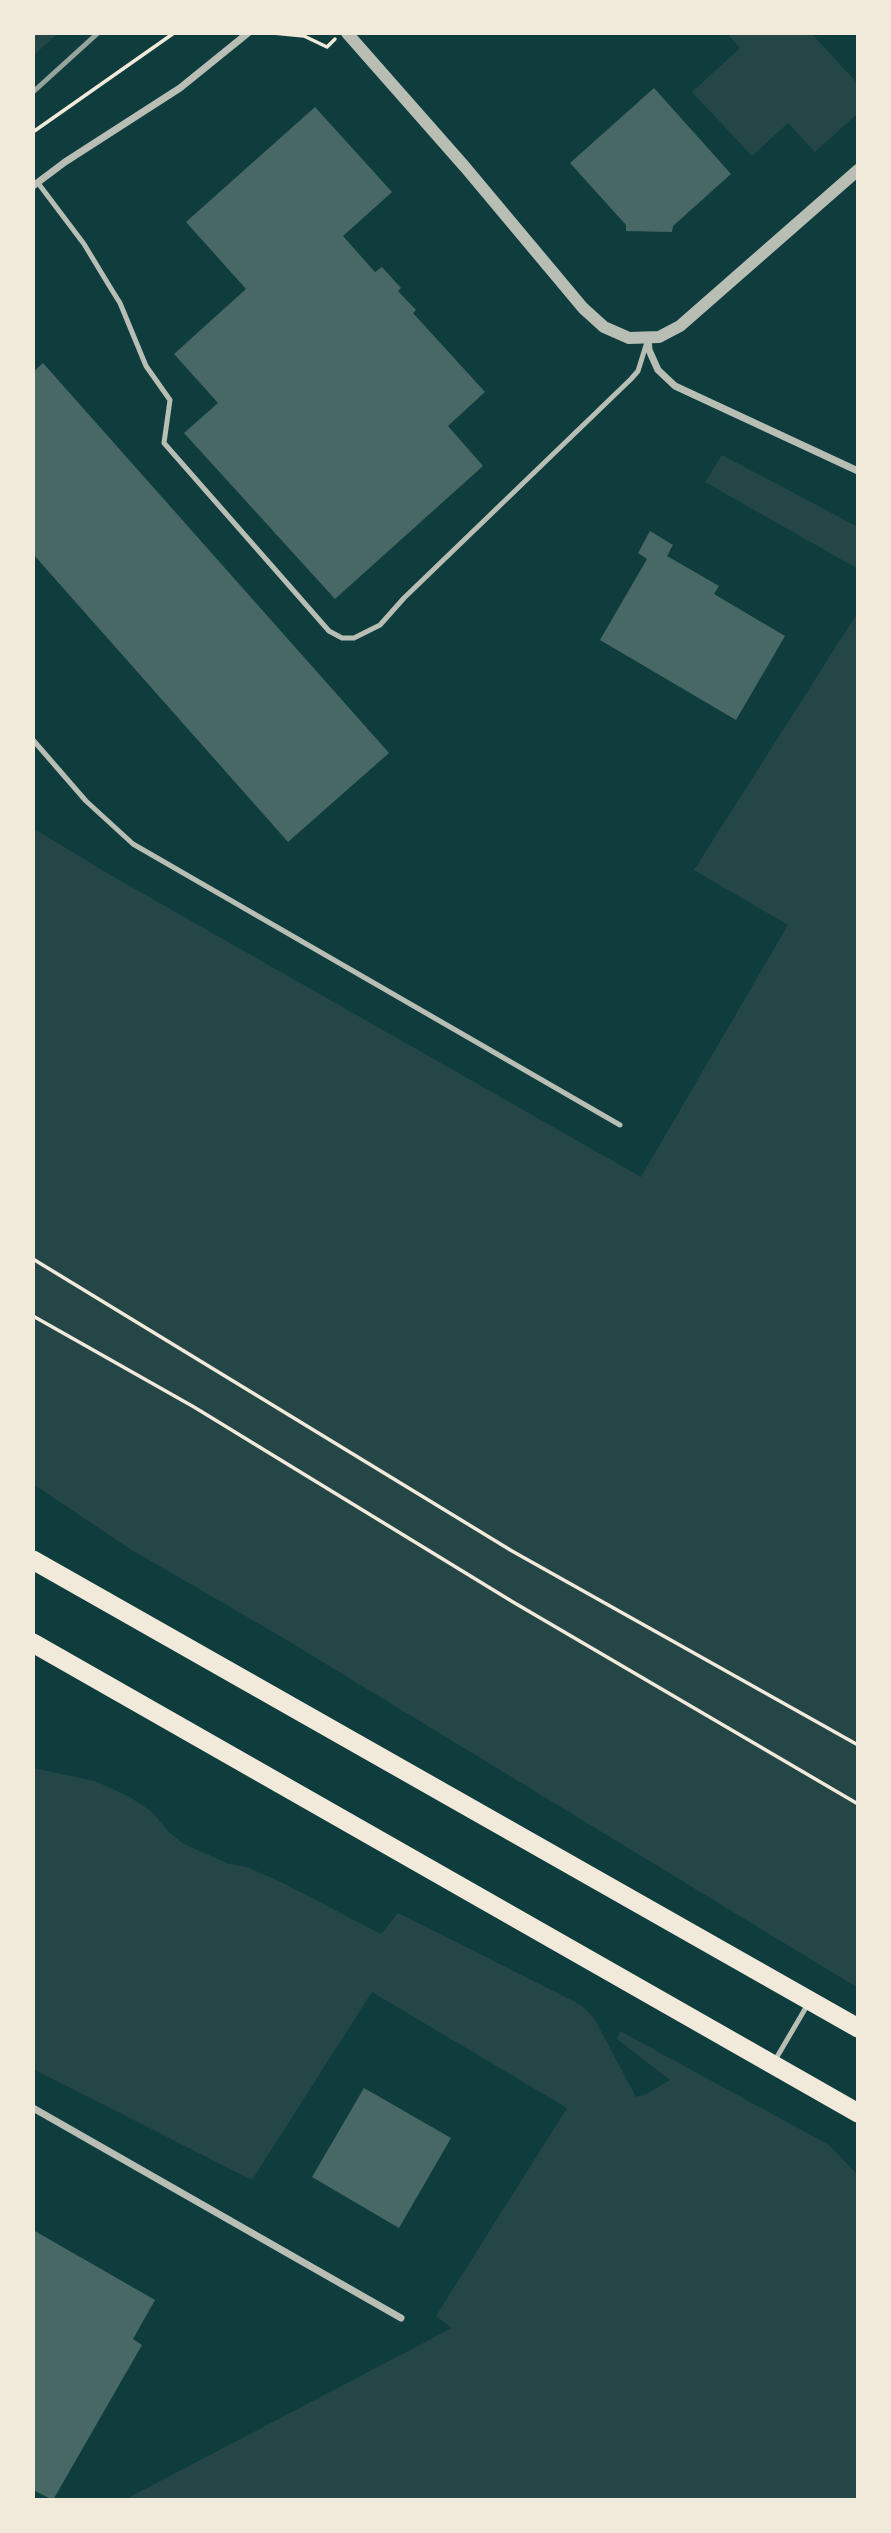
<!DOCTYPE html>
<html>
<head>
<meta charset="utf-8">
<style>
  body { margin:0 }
  #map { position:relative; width:891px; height:2533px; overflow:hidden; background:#0f3d3e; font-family:Raleway,sans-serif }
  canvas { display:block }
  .frame { position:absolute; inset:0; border:35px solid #f1e9da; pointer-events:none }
</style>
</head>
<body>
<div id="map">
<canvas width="891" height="2533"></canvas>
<div class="frame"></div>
</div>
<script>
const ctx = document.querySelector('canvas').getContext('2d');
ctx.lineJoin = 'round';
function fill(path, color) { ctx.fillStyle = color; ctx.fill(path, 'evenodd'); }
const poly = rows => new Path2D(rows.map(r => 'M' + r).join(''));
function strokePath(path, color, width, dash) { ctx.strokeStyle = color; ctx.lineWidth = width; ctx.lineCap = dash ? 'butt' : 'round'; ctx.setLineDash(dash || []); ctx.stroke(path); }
const green = poly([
  [33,33,58,33,33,56],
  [727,33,811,33,858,84,858,113,815,152,788,123,752,156,692,92,740,48],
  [722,455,858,527,858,569,705,482],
  [858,612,858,1988,280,1636,130,1549,33,1484,33,828,107,873,641,1177,788,925,694,870],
  [33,1768,95,1781,128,1796,151,1811,171,1834,184,1844,229,1864,247,1867,283,1883,381,1934,398,1913,581,2005,594,2018,636,2097,646,2094,670,2080,617,2039,620,2031,829,2145,858,2175,858,2500,124,2500,452,2328,436,2316,567,2108,372,1992,252,2180,33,2069]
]);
const building = poly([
  [654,88,731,174,673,226,672,232,626,231,626,225,570,163],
  [315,107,392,192,343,236,375,272,382,267,401,288,398,291,416,310,413,313,485,392,448,426,483,466,335,599,184,433,218,403,174,354,246,289,186,222],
  [43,363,389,753,288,842,33,554,33,372],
  [650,531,673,545,667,556,719,586,714,594,785,636,736,720,600,640,647,559,638,553],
  [364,2088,451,2138,399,2228,312,2177],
  [33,2230,155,2300,133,2339,142,2345,53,2500,33,2490]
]);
const path = poly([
  [273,33,304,36,327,47,335,39],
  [33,132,174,33],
  [33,1259,512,1551,858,1745],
  [33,1316,194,1407,513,1602,858,1804]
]);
const service = poly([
  [38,183,84,244,110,287,120,303,146,366,170,400,164,443,329,631,342,638,354,638,380,625,404,598,631,379,638,371,647,342],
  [33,740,86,801,133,844,620,1125],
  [774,2062,808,2004]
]);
const minor = poly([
  [33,186,65,162,180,88,248,33],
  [648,339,649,350,658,370,675,386,858,471],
  [33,2108,401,2318]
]);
const tertiary = poly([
  [347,33,465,167,583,308,604,327,629,338,659,337,680,326,858,170]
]);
const motorway = poly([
  [33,1560,858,2028],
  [33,1643,858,2113]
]);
const rail = poly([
  [33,92,98,33]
]);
fill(green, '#244646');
fill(building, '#486865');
strokePath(path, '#f1e9da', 3.5);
strokePath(service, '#b8beb3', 5);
strokePath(minor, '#b8beb3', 7);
strokePath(tertiary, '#b8beb3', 12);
strokePath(motorway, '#f1e9da', 19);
strokePath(rail, '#97a49c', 5);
</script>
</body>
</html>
